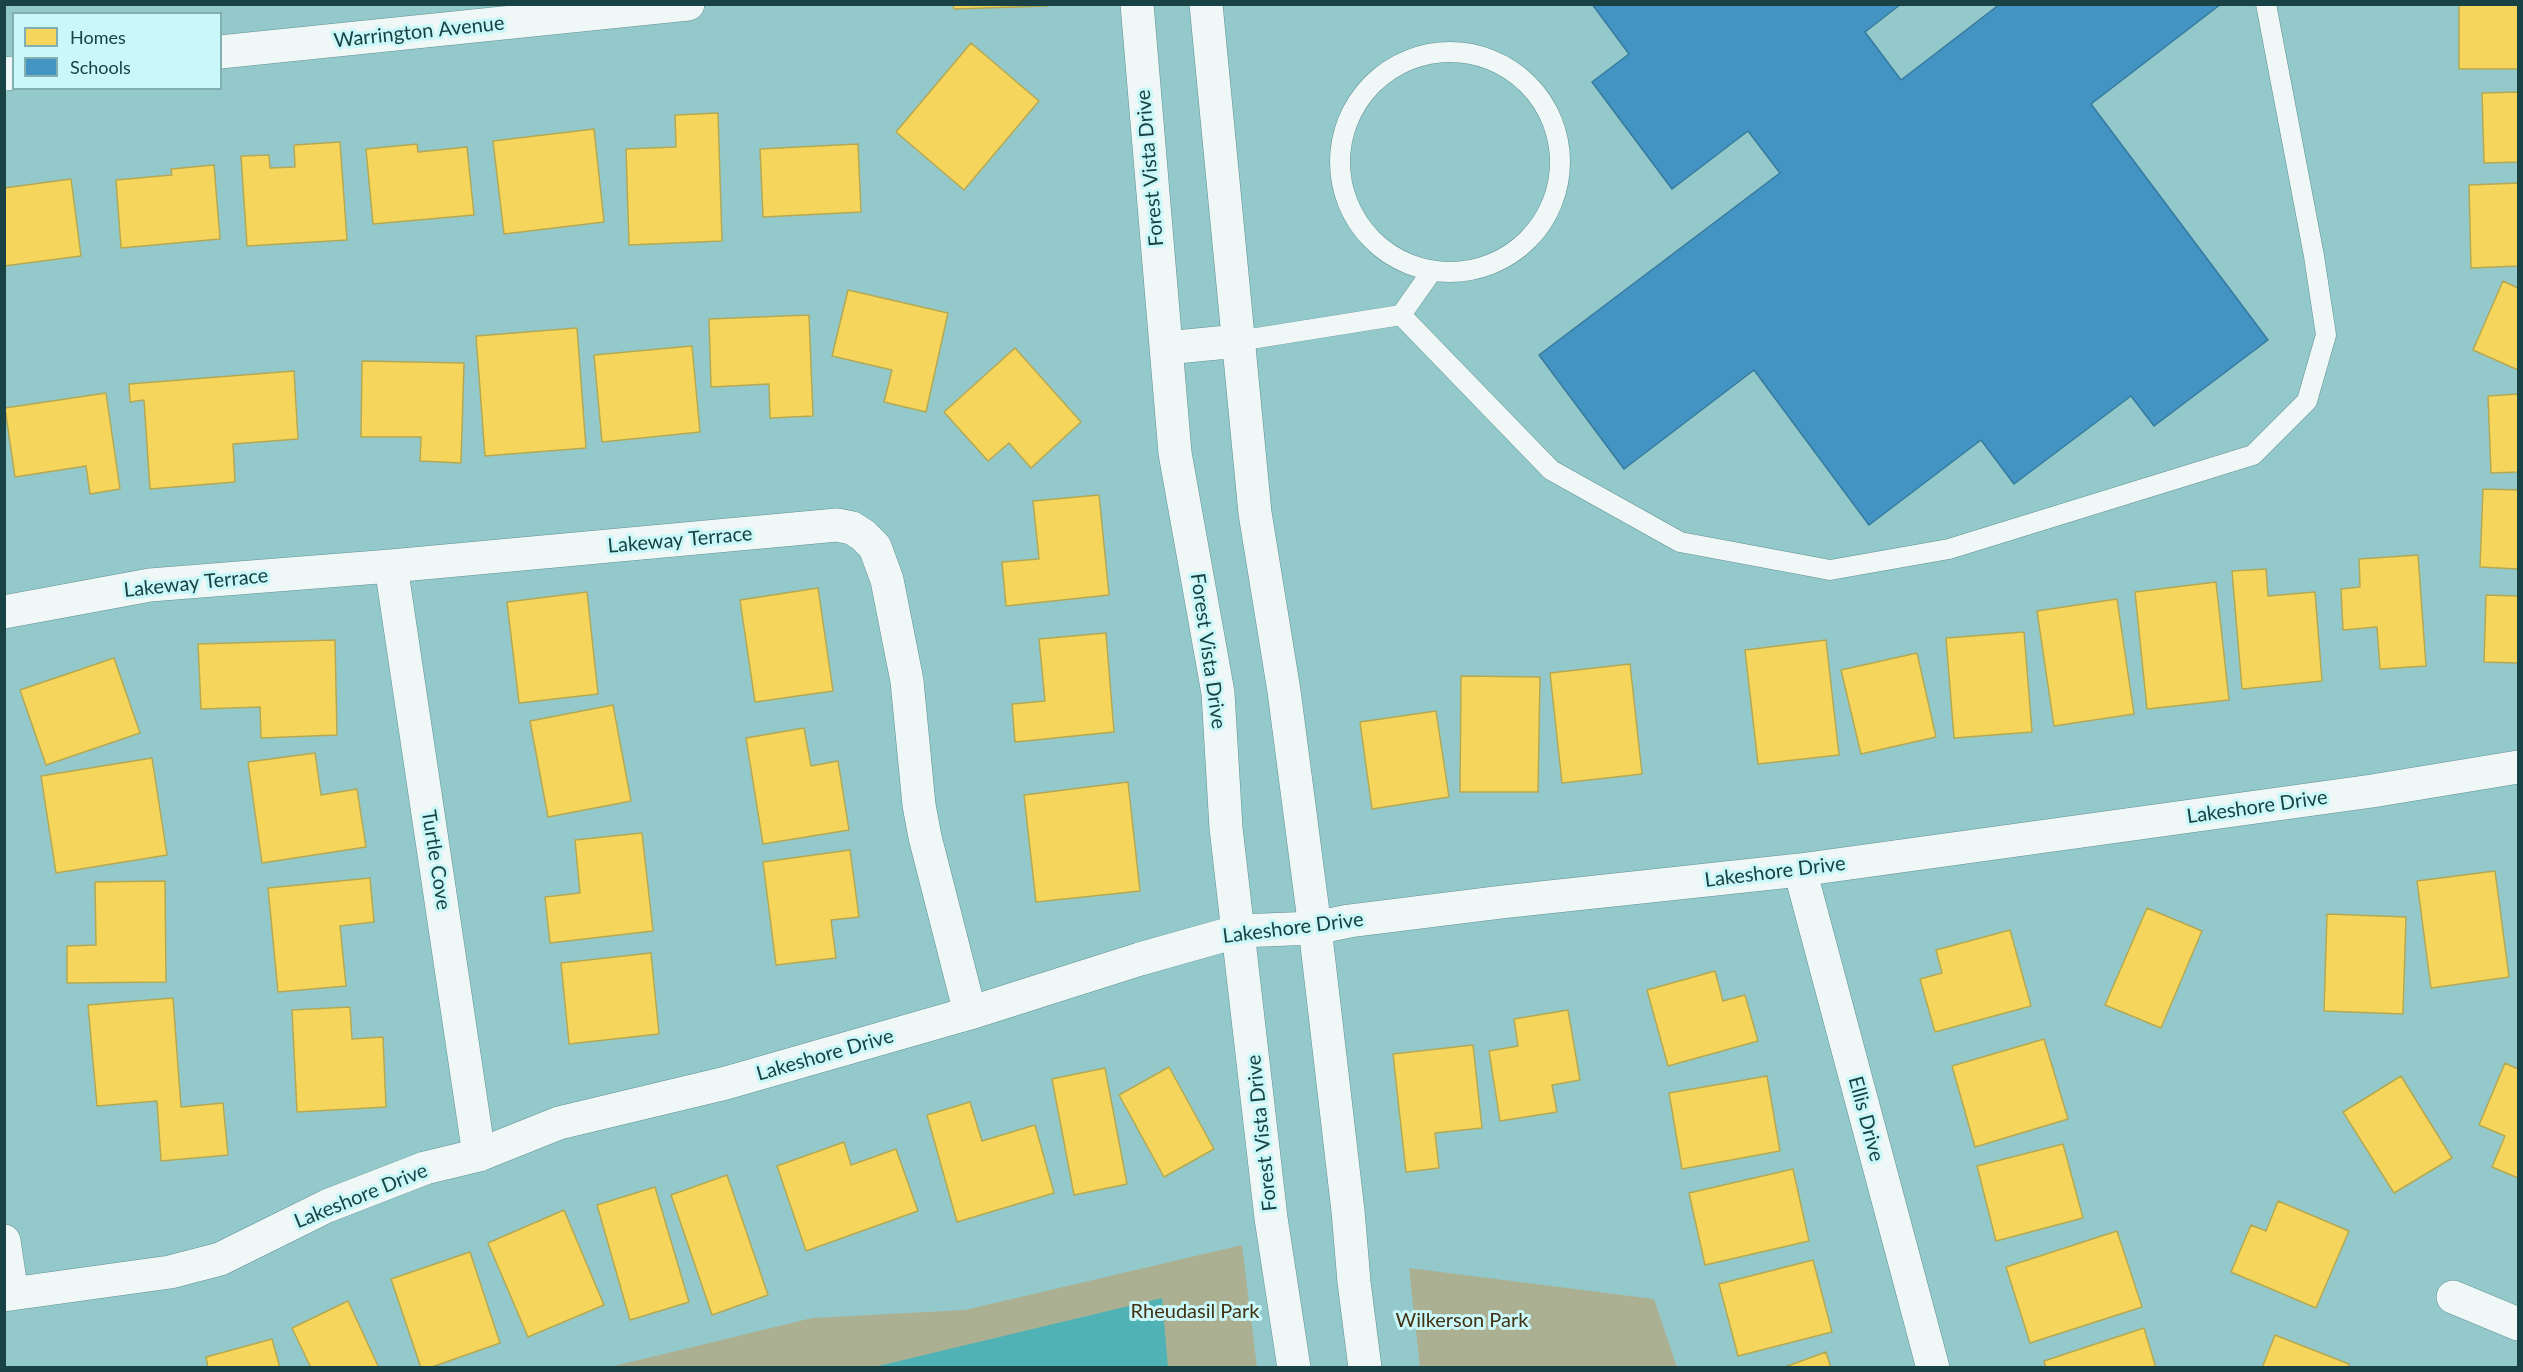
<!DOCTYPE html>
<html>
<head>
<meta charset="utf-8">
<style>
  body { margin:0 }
  #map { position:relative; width:2523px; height:1372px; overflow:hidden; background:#94c9cb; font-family:Lato,sans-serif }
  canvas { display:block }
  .frame { position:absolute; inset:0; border:6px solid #184243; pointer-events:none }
  .legend { position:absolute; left:12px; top:12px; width:210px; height:78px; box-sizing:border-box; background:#caf7f8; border:2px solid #83afb0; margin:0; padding:8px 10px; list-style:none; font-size:18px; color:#184243 }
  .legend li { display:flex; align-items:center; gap:12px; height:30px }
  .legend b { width:30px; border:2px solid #83afb0 }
</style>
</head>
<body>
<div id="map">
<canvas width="2523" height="1372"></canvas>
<div class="frame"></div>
<ul class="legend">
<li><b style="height:16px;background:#f6d55c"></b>Homes</li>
<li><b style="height:16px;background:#4393c3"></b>Schools</li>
</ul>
</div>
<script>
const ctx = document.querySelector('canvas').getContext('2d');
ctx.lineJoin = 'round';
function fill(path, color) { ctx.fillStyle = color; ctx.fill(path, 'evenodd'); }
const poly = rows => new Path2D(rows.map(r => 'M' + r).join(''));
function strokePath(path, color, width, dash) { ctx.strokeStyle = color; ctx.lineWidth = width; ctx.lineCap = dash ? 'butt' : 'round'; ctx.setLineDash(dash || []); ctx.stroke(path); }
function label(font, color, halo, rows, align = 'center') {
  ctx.font = font + ' Lato,sans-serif'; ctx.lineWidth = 6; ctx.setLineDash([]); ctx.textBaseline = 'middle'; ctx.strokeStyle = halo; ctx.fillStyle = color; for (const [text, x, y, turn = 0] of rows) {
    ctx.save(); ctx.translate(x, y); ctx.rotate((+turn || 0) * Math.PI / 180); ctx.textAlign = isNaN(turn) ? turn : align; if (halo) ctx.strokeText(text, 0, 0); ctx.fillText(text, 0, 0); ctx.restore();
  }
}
const green = poly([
  [1242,1245,1257,1367,606,1368,812,1318,965,1310],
  [1409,1268,1654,1299,1677,1367,1420,1367]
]);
const water = poly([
  [1162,1298,1168,1367,874,1367]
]);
const homes = poly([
  [953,4,1047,4,1047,6,954,9,953,4],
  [2459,4,2518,4,2518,69,2459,69,2459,4],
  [971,43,1039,101,964,190,896,132,971,43],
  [2518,92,2518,162,2484,163,2482,93,2518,92],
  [718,113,722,241,629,245,626,149,676,147,675,115,718,113],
  [594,129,604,222,504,234,493,141,594,129],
  [340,142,347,240,247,246,241,156,269,155,270,168,295,167,294,145,340,142],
  [417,144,418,152,467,147,474,215,373,224,366,149,417,144],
  [858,144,861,212,763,217,760,149,858,144],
  [214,165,220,239,121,248,116,180,172,175,171,169,214,165],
  [71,179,81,256,4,266,4,188,71,179],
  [2518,183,2518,266,2471,268,2469,185,2518,183],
  [2503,281,2518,288,2518,370,2473,350,2503,281],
  [848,290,948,313,926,412,884,402,892,370,832,356,848,290],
  [809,315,813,416,770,418,769,384,711,387,709,319,809,315],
  [577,328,586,448,485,456,476,336,577,328],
  [692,346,700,432,602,442,594,355,692,346],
  [1015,348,1081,422,1031,468,1009,443,988,461,944,412,1015,348],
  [362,361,464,363,461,463,420,461,421,437,361,437,362,361],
  [294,371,298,439,233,444,235,482,150,489,144,400,130,402,129,384,294,371],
  [106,393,120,489,90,494,86,466,15,477,5,408,106,393],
  [2518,394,2518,472,2491,473,2488,396,2518,394],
  [2483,489,2518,490,2518,569,2480,567,2483,489],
  [1099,495,1109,595,1006,606,1002,562,1039,559,1033,501,1099,495],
  [2418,555,2426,666,2380,669,2377,627,2343,630,2341,589,2360,587,2359,559,2418,555],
  [2266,569,2268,596,2315,592,2322,681,2242,689,2232,571,2266,569],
  [2216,582,2229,700,2147,709,2135,592,2216,582],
  [818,588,833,691,755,702,740,600,818,588],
  [587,592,598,694,519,703,507,602,587,592],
  [2486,595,2518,596,2518,663,2484,662,2486,595],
  [2117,599,2134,714,2054,726,2037,611,2117,599],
  [2024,632,2032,732,1954,738,1946,638,2024,632],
  [1106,633,1114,732,1015,742,1012,704,1045,701,1039,639,1106,633],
  [335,640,337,735,261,738,260,707,201,709,198,644,335,640],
  [1826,640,1839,755,1758,764,1745,650,1826,640],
  [1917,653,1936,737,1861,754,1841,670,1917,653],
  [114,658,140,733,46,765,20,690,114,658],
  [1630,664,1642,774,1562,783,1550,673,1630,664],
  [1461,676,1540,677,1538,792,1460,792,1461,676],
  [613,705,631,801,548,817,530,721,613,705],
  [1436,711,1449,797,1372,809,1360,722,1436,711],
  [804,728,811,766,838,761,849,830,763,844,746,738,804,728],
  [315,753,321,795,357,789,366,847,262,863,248,762,315,753],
  [152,758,167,855,56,873,41,776,152,758],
  [1128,782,1140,891,1036,902,1024,795,1128,782],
  [642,833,653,931,550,943,545,897,580,893,575,840,642,833],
  [850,850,859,917,831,920,836,958,776,965,763,862,850,850],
  [2495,871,2509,977,2431,988,2417,881,2495,871],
  [370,878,374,922,340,926,346,986,278,992,268,888,370,878],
  [165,881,166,982,67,983,67,946,96,945,95,882,165,881],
  [2147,908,2202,931,2161,1028,2105,1005,2147,908],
  [2327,914,2406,917,2403,1014,2324,1011,2327,914],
  [2010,930,2031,1006,1935,1032,1920,979,1942,973,1936,950,2010,930],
  [651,953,659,1034,569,1044,561,963,651,953],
  [1715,971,1723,1001,1745,995,1758,1041,1668,1066,1647,990,1715,971],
  [173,998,181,1107,223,1103,228,1155,161,1161,157,1101,97,1106,88,1005,173,998],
  [350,1007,352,1039,383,1037,386,1107,297,1112,292,1010,350,1007],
  [1568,1010,1580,1080,1552,1085,1557,1112,1500,1121,1489,1051,1518,1046,1514,1019,1568,1010],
  [2044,1039,2068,1119,1975,1147,1952,1066,2044,1039],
  [1473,1045,1482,1128,1435,1133,1439,1168,1406,1172,1393,1054,1473,1045],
  [2505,1063,2518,1069,2518,1178,2492,1167,2505,1136,2479,1125,2505,1063],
  [1169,1067,1214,1149,1164,1177,1119,1095,1169,1067],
  [1105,1068,1127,1184,1074,1195,1052,1079,1105,1068],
  [1767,1076,1780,1151,1682,1169,1669,1093,1767,1076],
  [2401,1076,2452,1158,2394,1193,2343,1112,2401,1076],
  [970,1102,982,1141,1035,1125,1054,1193,957,1222,927,1115,970,1102],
  [844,1142,851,1165,896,1149,918,1211,806,1251,777,1166,844,1142],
  [2063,1144,2083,1218,1996,1241,1977,1166,2063,1144],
  [1793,1169,1809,1241,1705,1265,1689,1193,1793,1169],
  [727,1175,768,1295,712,1315,671,1195,727,1175],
  [655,1187,689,1302,630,1320,597,1205,655,1187],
  [2278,1201,2349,1231,2316,1308,2231,1272,2251,1225,2266,1231,2278,1201],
  [564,1210,604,1305,528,1337,488,1243,564,1210],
  [2117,1231,2142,1307,2030,1343,2006,1267,2117,1231],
  [470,1252,500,1343,429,1368,421,1368,391,1279,470,1252],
  [1813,1260,1832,1332,1738,1356,1719,1284,1813,1260],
  [348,1301,379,1368,311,1368,292,1328,348,1301],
  [2144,1328,2156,1368,2046,1368,2044,1361,2144,1328],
  [2275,1335,2349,1364,2348,1368,2262,1368,2275,1335],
  [272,1339,280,1368,208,1368,206,1357,272,1339],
  [1826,1352,1831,1368,1782,1368,1826,1352]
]);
const schools = poly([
  [1592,4,1901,4,1865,32,1901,80,2000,4,2221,4,2091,104,2268,340,2154,426,2131,396,2014,484,1981,440,1869,525,1754,370,1624,469,1539,355,1780,173,1748,131,1672,189,1592,82,1629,54,1592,4]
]);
const service = poly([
  '1340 162a110 110 0 1 1 220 0a110 110 0 1 1-220 0Z',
  [1401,315,1551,470,1680,542,1830,570,1949,549,2253,455,2307,401,2326,335,2314,256,2266,4],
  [1238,341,1401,315,1432,271]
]);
const minor = poly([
  [220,52,688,4],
  [4,74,14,73],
  [391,566,479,1155],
  [4,612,150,585,391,566,837,525,852,528,863,535,875,547,887,580,907,681,919,805,925,837,970,1013],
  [1800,870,1933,1368],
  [4,1241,12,1294],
  [4,1295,170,1272,220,1259,327,1206,425,1168,479,1155,559,1123,726,1083,970,1013,1140,959,1239,931,1315,928,1349,921,1502,902,1800,870,2372,791,2518,767],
  [2453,1297,2518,1324]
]);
const secondary = poly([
  [1137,4,1175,453,1218,693,1226,828,1271,1218,1294,1368],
  [1206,4,1255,513,1284,691,1315,928,1348,1211,1354,1282,1365,1368],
  [1166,348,1238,341]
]);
const streetNames = [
  ["Warrington Avenue",419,32,-6],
  ["Forest Vista Drive",1150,168,-95],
  ["Lakeway Terrace",680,540,-5],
  ["Lakeway Terrace",196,583,-6],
  ["Forest Vista Drive",1208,651,82],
  ["Lakeshore Drive",2257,807,-8],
  ["Turtle Cove",436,860,81],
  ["Lakeshore Drive",1775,872,-7],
  ["Lakeshore Drive",1293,928,-7],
  ["Lakeshore Drive",825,1055,-16],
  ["Ellis Drive",1866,1119,75],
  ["Forest Vista Drive",1262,1133,-96],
  ["Lakeshore Drive",361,1196,-22]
];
const parkNames = [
  ["Rheudasil Park",1195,1312],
  ["Wilkerson Park",1462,1321]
];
fill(green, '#acb093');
fill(water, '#50b2b5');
fill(homes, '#f6d55c');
strokePath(homes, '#b3a954', 1.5);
fill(schools, '#4393c3');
strokePath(schools, '#367b9d', 1.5);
strokePath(service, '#619091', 21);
strokePath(minor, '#619091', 34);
strokePath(secondary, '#619091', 34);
strokePath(service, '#eff7f7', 20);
strokePath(minor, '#eff7f7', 33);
strokePath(secondary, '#eff7f7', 33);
label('20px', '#184243', '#caf7f8', streetNames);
label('20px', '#433113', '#caf7f8', parkNames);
</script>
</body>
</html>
